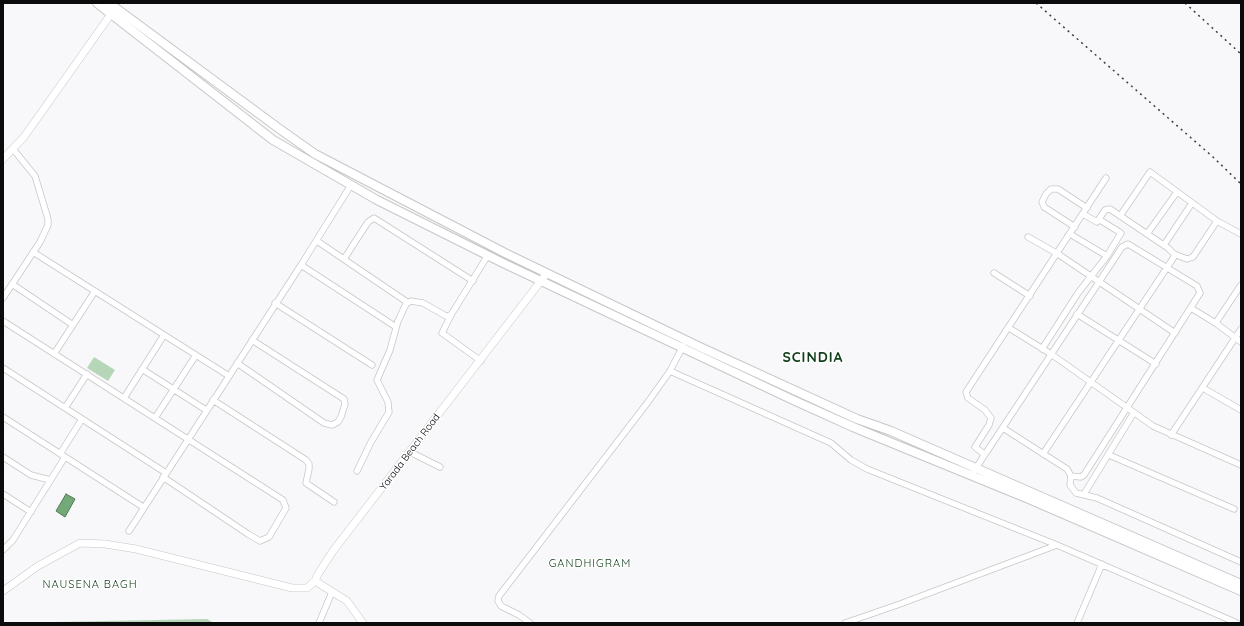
<!DOCTYPE html>
<html>
<head>
<meta charset="utf-8">
<style>
  body { margin:0 }
  #map { position:relative; width:1244px; height:626px; overflow:hidden; background:#f8f7fa; font-family:Quicksand,sans-serif }
  canvas { display:block }
  .frame { position:absolute; inset:0; border:4px solid #0b0b0c; pointer-events:none }
</style>
</head>
<body>
<div id="map">
<canvas width="1244" height="626"></canvas>
<div class="frame"></div>
</div>
<script>
const ctx = document.querySelector('canvas').getContext('2d');
ctx.lineJoin = 'round';
function fill(path, color) { ctx.fillStyle = color; ctx.fill(path, 'evenodd'); }
const poly = rows => new Path2D(rows.map(r => 'M' + r).join(''));
function strokePath(path, color, width, dash) { ctx.strokeStyle = color; ctx.lineWidth = width; ctx.lineCap = dash ? 'butt' : 'round'; ctx.setLineDash(dash || []); ctx.stroke(path); }
function label(font, color, halo, rows, align = 'center') {
  ctx.font = font + ' Quicksand,sans-serif'; ctx.lineWidth = 3; ctx.setLineDash([]); ctx.textBaseline = 'middle'; ctx.strokeStyle = halo; ctx.fillStyle = color; for (const [text, x, y, turn = 0] of rows) {
    ctx.save(); ctx.translate(x, y); ctx.rotate((+turn || 0) * Math.PI / 180); ctx.textAlign = isNaN(turn) ? turn : align; if (halo) ctx.strokeText(text, 0, 0); ctx.fillText(text, 0, 0); ctx.restore();
  }
}
const green = poly([
  [94,357,115,370,108,381,87,368],
  [207,619,214,623,3,623]
]);
const water = poly([
  [66,494,75,499,65,517,56,511,66,494]
]);
const minor = poly([
  [1120,216,1150,172,1217,221,1193,257,1187,259,1174,254],
  [1217,221,1241,234],
  [1075,227,1044,207,1042,202,1046,194,1051,189,1058,189,1087,208],
  [1070,234,1107,256],
  [1147,234,1177,192],
  [1028,237,1058,254,1175,333],
  [317,241,407,302],
  [1164,245,1192,203],
  [33,252,229,376],
  [344,259,368,222,374,218,473,281],
  [301,265,351,185],
  [994,273,1030,296],
  [12,284,73,325],
  [1241,285,1217,321,1217,324,1241,342],
  [3,298,40,242,48,225,48,219,35,176,13,149],
  [275,303,372,365],
  [1191,308,1217,324],
  [1077,314,1156,364],
  [451,315,442,333,481,361],
  [3,321,283,500,286,508,269,537,260,541,248,534,163,477],
  [1009,328,1051,354,1153,426,1241,465],
  [1042,349,1078,293,1107,256,1121,233,1100,220],
  [54,354,95,291],
  [237,363,324,423,332,425,338,422,341,417,345,404,344,399,252,340],
  [3,368,166,473],
  [142,369,206,410],
  [670,371,831,443,851,460,867,469,1057,545,1237,623],
  [1203,388,1241,410],
  [124,398,164,335],
  [213,400,306,460,309,464,309,469,306,483,334,502],
  [65,408,87,374],
  [3,417,143,507],
  [155,418,196,355],
  [1003,428,1067,469,1071,476,1070,485,1076,493,1097,498,1241,562],
  [1171,435,1241,329],
  [410,452,440,467],
  [60,454,82,419],
  [984,454,975,447,989,425,991,418,985,410,968,398,966,392,1106,178],
  [1043,454,1174,257,1174,254,1168,248,1110,209,1105,210,1097,222,1083,214],
  [1109,455,1234,509],
  [3,457,31,475,50,480],
  [357,471,371,442,389,412,388,402,377,380,390,350,398,321,406,304,411,301,423,303,446,316,451,315,488,255],
  [974,471,1099,282,1122,247,1128,244,1197,286,1200,293,1084,475,1081,477,1071,476],
  [3,494,31,512],
  [1084,494,1133,414],
  [129,531,301,265,396,327],
  [3,550,13,540,65,457],
  [319,623,332,592],
  [530,623,519,615,501,606,498,601,499,596,648,402,670,371,683,346],
  [845,623,900,604,1057,545],
  [1077,623,1102,564]
]);
const tertiary = poly([
  [3,159,24,137,111,14],
  [3,591,38,566,80,543,105,544,136,549,292,588,307,588,315,581],
  [363,623,347,601,315,581,318,574,333,551,547,273]
]);
const secondary = poly([
  [97,3,273,140,377,200,505,264,793,400,853,427,1029,499,1241,591],
  [109,3,281,130,315,154,505,253,700,347,857,419,891,431,1241,584]
]);
const rail = poly([
  [1036,3,1213,157,1241,184],
  [1185,3,1241,54]
]);
const streetNames = [
  ["Yarada Beach Road",410,452,-53]
];
const neighbourhoodNames = [
  ["GANDHIGRAM",590,564],
  ["NAUSENA BAGH",90,585]
];
const districtNames = [
  ["SCINDIA",813,358]
];
fill(green, '#b5d7b8');
fill(water, '#73a878');
strokePath(water, '#547958', 1);
strokePath(minor, '#c7c6c9', 7);
strokePath(tertiary, '#c7c6c9', 8);
strokePath(secondary, '#c7c6c9', 10);
strokePath(minor, '#fff', 5.5);
strokePath(tertiary, '#fff', 7);
strokePath(secondary, '#fff', 8);
strokePath(rail, '#3e3d3f', 1.5, [2, 4]);
label('10px', '#0b0b0c', '#fff', streetNames);
ctx.letterSpacing = '1px';
label('11px', '#113e1a', '#fff', neighbourhoodNames);
ctx.letterSpacing = '0px';
ctx.letterSpacing = '1px';
label('bold 14px', '#113e1a', '#fff', districtNames);
ctx.letterSpacing = '0px';
</script>
</body>
</html>
